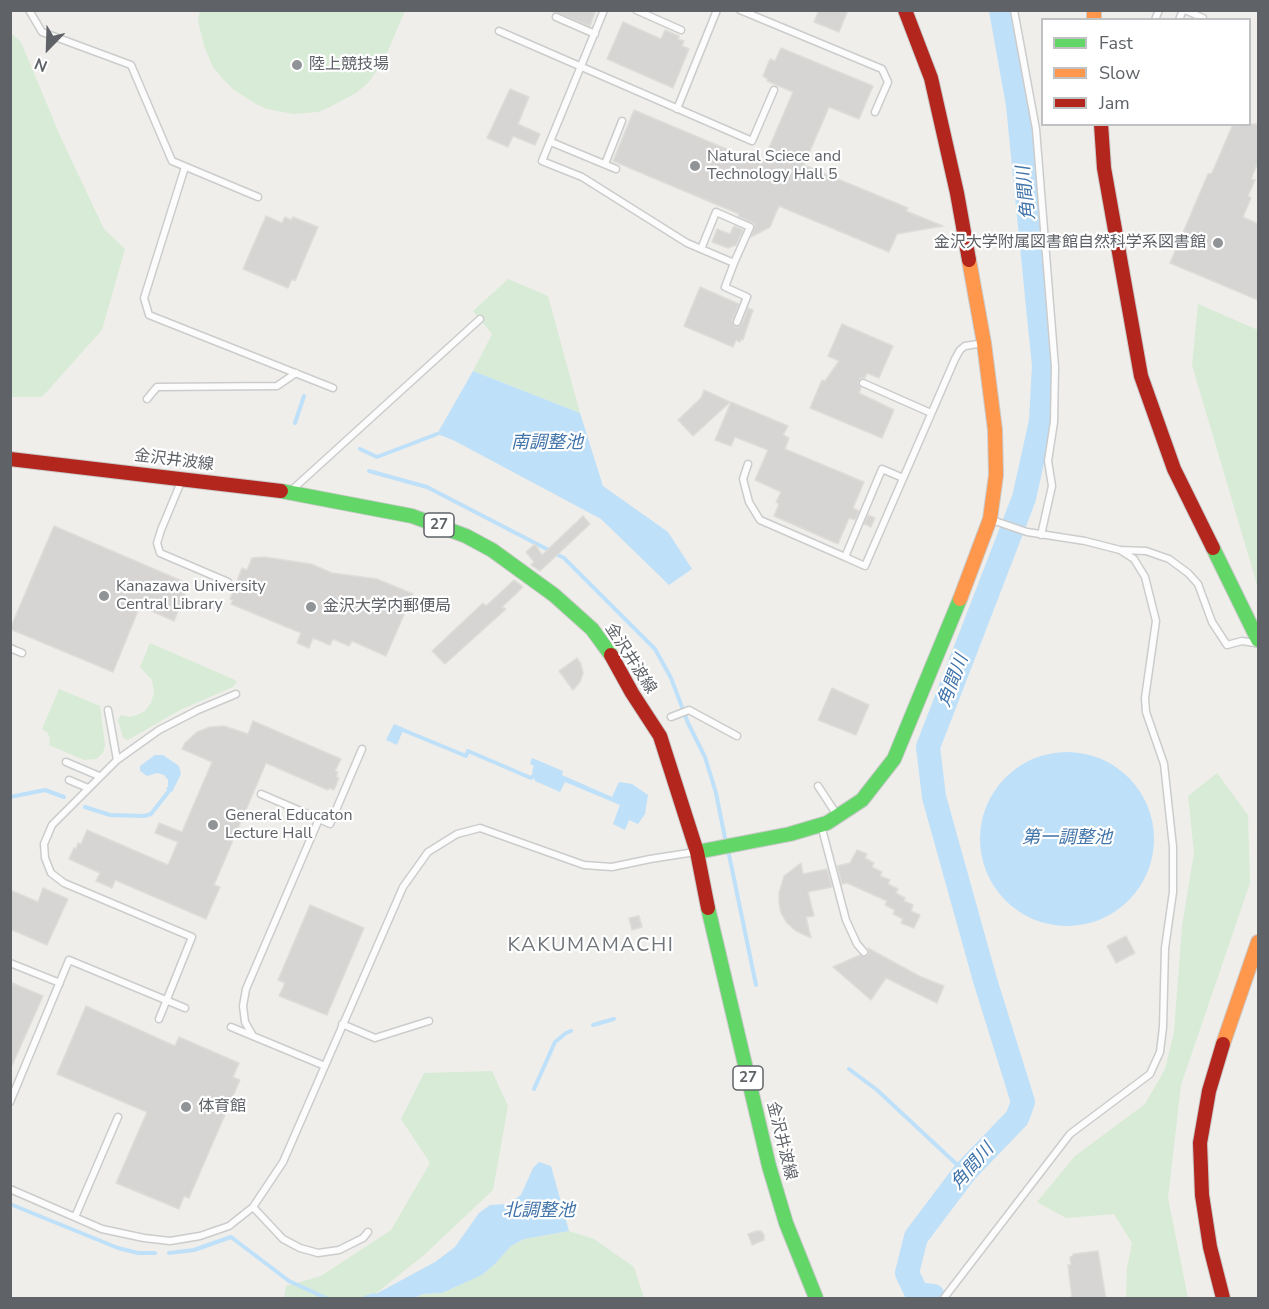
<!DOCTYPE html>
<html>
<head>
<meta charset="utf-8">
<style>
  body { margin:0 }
  #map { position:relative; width:1269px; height:1309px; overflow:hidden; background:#efeeea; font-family:"Nunito Sans",sans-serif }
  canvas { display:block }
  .frame { position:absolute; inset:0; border:12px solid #5f6368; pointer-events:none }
  .legend { position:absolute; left:1041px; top:18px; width:210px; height:108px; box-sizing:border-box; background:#fff; border:2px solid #bfc1c3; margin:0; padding:8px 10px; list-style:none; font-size:18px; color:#5f6368 }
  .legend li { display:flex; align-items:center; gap:12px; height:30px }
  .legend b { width:30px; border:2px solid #bfc1c3 }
  .north { position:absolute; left:18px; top:18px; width:60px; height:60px; -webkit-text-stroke:4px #fff; paint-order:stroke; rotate:203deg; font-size:16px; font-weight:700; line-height:24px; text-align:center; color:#5f6368 }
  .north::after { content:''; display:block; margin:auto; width:21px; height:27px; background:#5f6368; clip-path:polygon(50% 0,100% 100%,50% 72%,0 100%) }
</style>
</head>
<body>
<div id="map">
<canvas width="1269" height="1309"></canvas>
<div class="frame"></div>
<ul class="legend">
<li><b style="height:8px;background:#63d668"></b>Fast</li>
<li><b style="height:8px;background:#ff974d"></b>Slow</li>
<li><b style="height:8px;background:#b3261e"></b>Jam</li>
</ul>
<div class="north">N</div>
</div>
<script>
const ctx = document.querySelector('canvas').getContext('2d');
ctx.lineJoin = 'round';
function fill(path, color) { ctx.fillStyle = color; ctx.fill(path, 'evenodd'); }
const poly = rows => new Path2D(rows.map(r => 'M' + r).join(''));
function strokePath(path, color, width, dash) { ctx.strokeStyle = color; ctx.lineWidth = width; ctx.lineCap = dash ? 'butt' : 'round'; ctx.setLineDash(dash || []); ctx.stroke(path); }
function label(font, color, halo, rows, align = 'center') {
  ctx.font = font + ' "Nunito Sans","Noto Sans JP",sans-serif'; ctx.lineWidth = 4.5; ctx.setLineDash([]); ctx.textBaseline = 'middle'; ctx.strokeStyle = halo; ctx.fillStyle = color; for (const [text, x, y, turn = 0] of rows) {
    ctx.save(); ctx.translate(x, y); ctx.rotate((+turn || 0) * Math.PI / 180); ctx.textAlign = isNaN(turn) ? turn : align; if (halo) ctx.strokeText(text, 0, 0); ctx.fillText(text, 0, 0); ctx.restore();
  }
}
const green = poly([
  [200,10,405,10,405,11,383,62,368,83,356,93,330,107,318,112,293,114,267,109,256,104,234,90,223,79,213,67,204,46,198,21],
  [10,32,21,42,61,138,104,229,125,249,102,330,42,397,11,397],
  [508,279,548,296,580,413,473,371,492,334,473,311],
  [1198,304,1258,330,1258,588,1192,365],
  [150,643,235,680,237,682,233,687,180,710,128,740,123,738,118,720,121,715,130,717,137,715,145,711,151,703,154,693,152,680,140,667],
  [59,689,100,706,105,745,103,753,96,759,84,760,49,745,50,738,47,732,42,729],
  [1217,773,1248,815,1250,883,1181,1085,1168,1198,1188,1298,1126,1298,1127,1268,1132,1243,1114,1214,1066,1218,1037,1202,1075,1156,1145,1104,1165,1069,1174,1032,1182,926,1194,853,1188,796],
  [492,1071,508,1106,493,1190,424,1255,374,1295,376,1298,284,1298,286,1286,321,1276,391,1230,430,1163,401,1119,424,1073],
  [569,1231,594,1239,634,1267,644,1298,414,1298,423,1294,442,1293,482,1275,495,1264,511,1246,524,1239]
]);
const water = poly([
  [473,371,580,413,603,486,668,532,692,569,669,585,601,519,453,440,437,434],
  [394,724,404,728,397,745,386,740],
  '980 839a87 87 0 1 1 174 0a87 87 0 1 1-174 0Z',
  [155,755,163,755,179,766,181,774,172,792,166,789,168,786,168,780,164,775,157,773,147,776,140,771,140,766],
  [532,758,563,771,562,775,612,797,619,782,632,784,648,795,645,814,638,824,629,820,625,830,613,824,620,805,565,782,560,792,535,781,532,772,534,766,530,764],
  [539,1162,551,1166,569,1231,524,1239,511,1246,495,1264,482,1275,442,1293,423,1294,414,1298,376,1298,374,1295,435,1262,455,1247,479,1213,490,1205,508,1204,521,1195,533,1168]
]);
const stream = poly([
  [295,423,304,396],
  [360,449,377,457,437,434],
  [369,471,427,487,564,558,655,649,671,678,688,723,705,757,716,793,726,843],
  [403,730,466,756,468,751,531,778,533,776],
  [10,797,45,790,64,797],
  [85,807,110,815,144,816,151,814,169,791],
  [728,850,756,985],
  [593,1025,614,1019],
  [849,1069,877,1090,965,1172],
  [534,1089,555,1042,566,1033,571,1031],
  [10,1204,118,1248,138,1253,155,1253],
  [169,1253,194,1250,231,1237,289,1281,326,1298],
  [365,1298,374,1295]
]);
const river = poly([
  [933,1296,917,1294,907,1273,916,1237,965,1172,1017,1118,1023,1102,985,980,934,797,928,747,1024,498,1041,421,1044,365,1039,317,1018,105,1001,10]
]);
const building = poly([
  [596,10,590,26,551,11,551,10,596,10],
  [819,10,848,10,839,32,814,22,819,10],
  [623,22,661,39,665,30,679,36,678,39,684,41,682,46,689,49,673,88,607,59,623,22],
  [781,48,873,86,859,119,829,107,804,165,908,208,906,211,943,226,897,234,889,252,779,206,770,227,751,237,755,224,738,216,739,214,613,161,634,110,762,164,793,92,767,81,768,79,763,76,770,59,775,61,781,48],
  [510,89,529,97,518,124,540,134,535,145,513,136,508,147,487,138,510,89],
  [1233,124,1258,124,1258,162,1251,179,1255,180,1248,196,1251,198,1243,217,1258,224,1258,300,1170,263,1208,174,1212,173,1233,124],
  [266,216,282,223,285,217,291,220,293,217,318,227,295,281,292,279,288,288,243,269,266,216],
  [734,226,743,230,736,245,728,248,712,242,717,229,730,234,734,226],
  [700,287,739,304,732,321,735,327,738,327,742,324,748,308,753,310,743,340,741,339,740,342,736,340,733,347,684,326,700,287],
  [842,324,893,346,879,378,867,373,865,378,860,378,858,383,861,388,859,393,894,410,882,438,810,408,822,380,825,381,839,361,828,356,842,324],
  [704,390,730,402,693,436,678,420,701,398,704,390],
  [731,402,788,426,783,435,789,438,785,449,864,482,853,508,859,511,855,520,849,518,838,544,774,516,779,504,776,502,781,492,755,480,768,450,735,437,731,446,715,440,731,402],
  [868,515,875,518,871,527,864,524,868,515],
  [583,516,590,524,540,571,531,565,534,562,526,552,535,544,542,555,583,516],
  [54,526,189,584,174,621,140,606,113,672,10,629,54,526],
  [264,557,311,564,332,573,377,579,413,594,386,656,352,641,349,646,333,639,330,645,313,638,309,648,297,643,301,633,231,604,233,600,230,599,242,568,247,570,252,558,264,557],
  [514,580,523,587,502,607,506,609,445,664,432,651,483,603,486,606,514,580],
  [577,658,581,664,583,673,580,682,573,690,559,671,577,658],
  [832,688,869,705,856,735,818,720,832,688],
  [253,721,341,759,335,771,338,772,336,777,339,778,334,790,329,788,328,790,266,763,214,885,220,887,206,919,115,880,112,888,96,881,100,873,69,859,74,848,76,849,78,843,81,844,87,830,168,865,178,842,155,833,159,823,182,832,212,762,182,749,185,743,197,732,210,727,224,726,248,734,253,721],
  [857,850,867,854,865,858,874,863,872,867,882,872,880,876,890,880,888,884,898,889,896,893,905,898,904,901,913,905,911,911,920,915,914,928,901,923,903,919,893,914,895,910,885,905,887,901,847,883,842,884,837,866,850,863,857,850],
  [801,863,803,874,827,869,832,887,808,892,814,916,806,917,811,938,796,931,787,923,781,913,779,903,779,893,784,876,801,863],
  [43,888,68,899,47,945,10,929,10,890,38,902,43,888],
  [310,905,364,928,327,1015,279,996,285,983,278,980,310,905],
  [639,916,642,927,632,930,629,918,639,916],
  [1126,936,1135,953,1116,963,1107,946,1126,936],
  [868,948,919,976,944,986,937,1003,886,978,871,1000,833,967,860,955,867,956,869,953,868,948],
  [10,982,43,996,10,1070,10,982],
  [86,1006,175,1046,179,1037,239,1063,233,1077,240,1080,189,1198,184,1196,179,1209,116,1183,147,1112,57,1074,86,1006],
  [757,1231,761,1231,764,1235,764,1240,752,1245,748,1234,757,1231],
  [1098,1251,1106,1299,1072,1299,1068,1265,1071,1265,1070,1257,1073,1256,1073,1254,1098,1251]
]);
const lane = poly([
  [29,10,42,32,131,65,172,161,258,197],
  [604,10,542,161,582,177,687,243,734,263,725,287,747,297,737,322],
  [636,10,681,30],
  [740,10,882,69,888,82,875,112],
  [1014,10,1036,129,1055,367,1054,422,1048,461,1052,486,1041,535],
  [1185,10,1203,18,1203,20],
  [556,17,595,34],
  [1155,20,1159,10],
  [1179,20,1183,10],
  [499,31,752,141,774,90],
  [677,109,717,10],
  [551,142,616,169],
  [605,164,622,121],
  [185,167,144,298,149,315,333,388],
  [701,249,716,212,750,227,734,263],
  [863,383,931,413],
  [147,399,157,387,277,386,296,373],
  [748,464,743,479,749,502,760,520,845,557],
  [903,478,882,469,845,557,865,566,955,359,960,350,965,346,984,343],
  [181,482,161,530,157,543,160,553,228,582],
  [294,488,480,319],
  [992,520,1027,532,1085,541,1120,550,1146,551,1169,559,1188,573,1198,584,1212,622,1227,645,1242,641,1255,643],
  [10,648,22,653],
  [108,710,117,760],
  [671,717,689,710,737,736],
  [66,762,99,776],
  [69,780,88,788],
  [818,786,837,815],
  [319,819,330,824,362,749],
  [821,825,846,920,857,944,864,952],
  [10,963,60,983],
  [159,1019,192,937,64,883,51,873,45,858,44,844,52,825,117,760,159,730,198,710,236,694],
  [342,1024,375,1038,429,1021],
  [231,1027,325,1066],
  [253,1036,245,1022,243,1006,246,989,319,819,261,794],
  [10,1102,69,960,185,1008],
  [10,1189,102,1229,144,1238,170,1241,200,1236,229,1226,253,1207,283,1162,403,887,428,852,457,834,480,828,584,865,612,867,650,859,695,852],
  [253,1207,283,1239,300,1248,318,1253,339,1250,363,1238,368,1232],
  [75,1217,118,1117],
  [944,1298,1070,1134,1150,1074,1160,1052,1163,1027,1165,948,1173,892,1173,847,1164,764,1146,712,1145,698,1156,621,1145,577,1134,559,1120,550]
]);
const fast = poly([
  [281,491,412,516,466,536,492,550,554,595,592,629,611,655],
  [1213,548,1258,640],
  [697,852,790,834,827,823,862,800,894,759,960,599],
  [708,908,769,1166,786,1223,816,1298]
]);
const slow = poly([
  [1094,10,1094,20],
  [960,599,990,519,996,475,995,430,984,343,969,260],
  [1223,1044,1258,942]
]);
const jam = poly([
  [905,10,931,78,957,193,969,260],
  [1101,124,1104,168,1141,376,1174,469,1213,548],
  [10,459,281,491],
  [611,655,632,693,660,736,697,852,708,908],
  [1223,1044,1209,1091,1200,1143,1202,1195,1210,1247,1223,1298]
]);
const markers = [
  [297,65,6,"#919496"],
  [695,166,6,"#919496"],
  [1218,243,6,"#919496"],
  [104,596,6,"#919496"],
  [311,607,6,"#919496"],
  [213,825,6,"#919496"],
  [186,1107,6,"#919496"]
];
const shields = [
  [439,525,30],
  [748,1078,30]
];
const shieldNames = [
  ["27",439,525],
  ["27",748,1078]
];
const poiNames = [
  ["陸上競技場",309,65],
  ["Natural Sciece and",707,157],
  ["Technology Hall 5",707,175],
  ["金沢大学附属図書館自然科学系図書館",1206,243,"right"],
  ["Kanazawa University",116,587],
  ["Central Library",116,605],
  ["金沢大学内郵便局",323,607],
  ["General Educaton",225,816],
  ["Lecture Hall",225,834],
  ["体育館",198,1107]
];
const streetNames = [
  ["金沢井波線",174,461,7],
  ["金沢井波線",630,659,57],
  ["金沢井波線",781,1141,76]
];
const waterNames = [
  ["角間川",1027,193,-96],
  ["南調整池",547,444],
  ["角間川",954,681,-69],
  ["第一調整池",1067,839],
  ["角間川",973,1167,-49],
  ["北調整池",539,1212]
];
const quarterNames = [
  ["KAKUMAMACHI",591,946]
];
fill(green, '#d8ebd6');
fill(water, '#bfe0f9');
strokePath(stream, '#bfe0f9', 4);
strokePath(river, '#bfe0f9', 24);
fill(building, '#d6d5d3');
strokePath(building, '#deddd9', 1.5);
strokePath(lane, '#cbcccc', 9);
strokePath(fast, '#cacacb', 16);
strokePath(slow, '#cacacb', 16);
strokePath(jam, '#cacacb', 16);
strokePath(lane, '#fdfcfc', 6);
strokePath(fast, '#63d668', 14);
strokePath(slow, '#ff974d', 14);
strokePath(jam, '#b3261e', 14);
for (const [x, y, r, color] of markers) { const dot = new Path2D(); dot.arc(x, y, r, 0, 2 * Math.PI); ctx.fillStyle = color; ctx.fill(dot); strokePath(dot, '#fff', 2); }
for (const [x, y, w] of shields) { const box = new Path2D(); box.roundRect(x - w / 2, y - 12, w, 24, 4.5); ctx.fillStyle = '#fff'; ctx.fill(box); strokePath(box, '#5f6368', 1.5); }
label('bold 15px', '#5f6368', null, shieldNames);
label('16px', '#5f6368', '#fff', poiNames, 'left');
label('16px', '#5f6368', '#fff', streetNames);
label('italic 18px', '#4174aa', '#fff', waterNames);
ctx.letterSpacing = '1.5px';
label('20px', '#70757a', '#fff', quarterNames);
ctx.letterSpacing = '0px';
</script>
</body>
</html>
